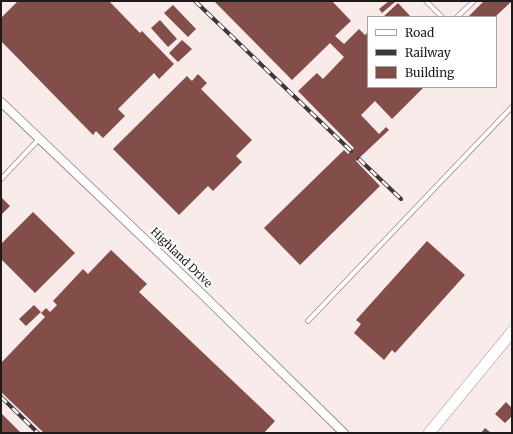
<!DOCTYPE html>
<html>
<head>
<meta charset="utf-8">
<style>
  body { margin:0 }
  #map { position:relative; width:513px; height:434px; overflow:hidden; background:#f9ebea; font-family:Merriweather,serif }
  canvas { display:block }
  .frame { position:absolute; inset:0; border:2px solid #1f1a1a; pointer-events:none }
  .legend { position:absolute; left:367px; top:16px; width:130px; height:72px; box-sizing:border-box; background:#fff; border:1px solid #a5a3a3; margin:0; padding:5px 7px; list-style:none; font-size:12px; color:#1f1a1a }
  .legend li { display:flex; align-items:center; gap:8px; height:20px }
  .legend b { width:20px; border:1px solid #a5a3a3 }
</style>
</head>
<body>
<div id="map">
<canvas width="513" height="434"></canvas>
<div class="frame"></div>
<ul class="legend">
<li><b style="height:5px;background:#fff"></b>Road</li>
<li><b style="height:5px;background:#3f3838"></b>Railway</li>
<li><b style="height:11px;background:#834d4a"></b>Building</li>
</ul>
</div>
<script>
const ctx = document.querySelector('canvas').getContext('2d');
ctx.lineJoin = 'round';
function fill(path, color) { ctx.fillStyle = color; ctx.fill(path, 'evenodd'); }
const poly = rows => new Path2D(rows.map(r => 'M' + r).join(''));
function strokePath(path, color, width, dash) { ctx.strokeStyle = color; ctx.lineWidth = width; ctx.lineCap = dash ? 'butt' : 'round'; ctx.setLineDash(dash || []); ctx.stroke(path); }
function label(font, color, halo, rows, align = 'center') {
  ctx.font = font + ' Merriweather,serif'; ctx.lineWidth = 4; ctx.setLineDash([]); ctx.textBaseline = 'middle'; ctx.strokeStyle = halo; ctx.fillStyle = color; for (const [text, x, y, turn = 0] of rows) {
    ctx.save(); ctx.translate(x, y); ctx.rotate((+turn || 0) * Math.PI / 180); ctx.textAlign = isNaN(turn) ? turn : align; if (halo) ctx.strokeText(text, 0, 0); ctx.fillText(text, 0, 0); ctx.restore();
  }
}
const building = poly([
  [18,1,109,1,140,33,142,31,174,64,159,79,154,73,118,109,125,116,103,138,96,131,93,135,1,41,1,18],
  [214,1,332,1,351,21,335,36,344,44,359,29,365,35,368,32,368,87,424,87,392,119,375,101,361,115,379,134,386,127,389,130,356,161,380,186,300,265,264,228,344,150,348,154,354,148,298,91,317,73,323,79,344,57,330,43,292,80],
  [389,1,395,2,382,13,379,9],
  [484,1,512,1,495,17,468,17],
  [398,3,411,17,383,17],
  [173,5,196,29,188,37,164,13],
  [160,20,177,39,168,47,151,28],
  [182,40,192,49,178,62,169,53],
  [198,74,207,83,201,89,252,140,236,156,242,162,213,191,208,186,179,215,113,149,187,76,192,81],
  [1,197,10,206,1,215],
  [33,212,75,253,35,293,1,259,1,244],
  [427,241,465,275,395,353,392,350,384,360,354,333,361,324,356,320],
  [111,250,147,284,139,292,275,421,264,433,44,433,1,392,1,363,45,317,41,313,46,308,50,312,57,305,53,301,83,269,88,274],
  [34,305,41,312,26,326,19,319],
  [506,402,512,408,512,416,505,423,495,414],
  [1,413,21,433,1,433],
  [485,428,491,433,481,433]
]);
const service = poly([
  [426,1,442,17],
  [457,17,474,1],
  [1,179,39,139],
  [308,321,512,107]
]);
const minor = poly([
  [1,102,201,293,344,433]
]);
const secondary = poly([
  [429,433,512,332]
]);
const rail = poly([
  [195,1,351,151],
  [359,159,401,199],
  [1,397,38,433]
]);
const streetNames = [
  ["Highland Drive",181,258,44]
];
fill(building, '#834d4a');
strokePath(service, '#9a8e8c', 5.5);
strokePath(minor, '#9a8e8c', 10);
strokePath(secondary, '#9a8e8c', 12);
strokePath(service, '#fff', 4);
strokePath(minor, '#fff', 8);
strokePath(secondary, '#fff', 11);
strokePath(rail, '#3f3838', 4);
strokePath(rail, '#fff', 2.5, [8]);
label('11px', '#1f1a1a', '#fff', streetNames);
</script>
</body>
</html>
